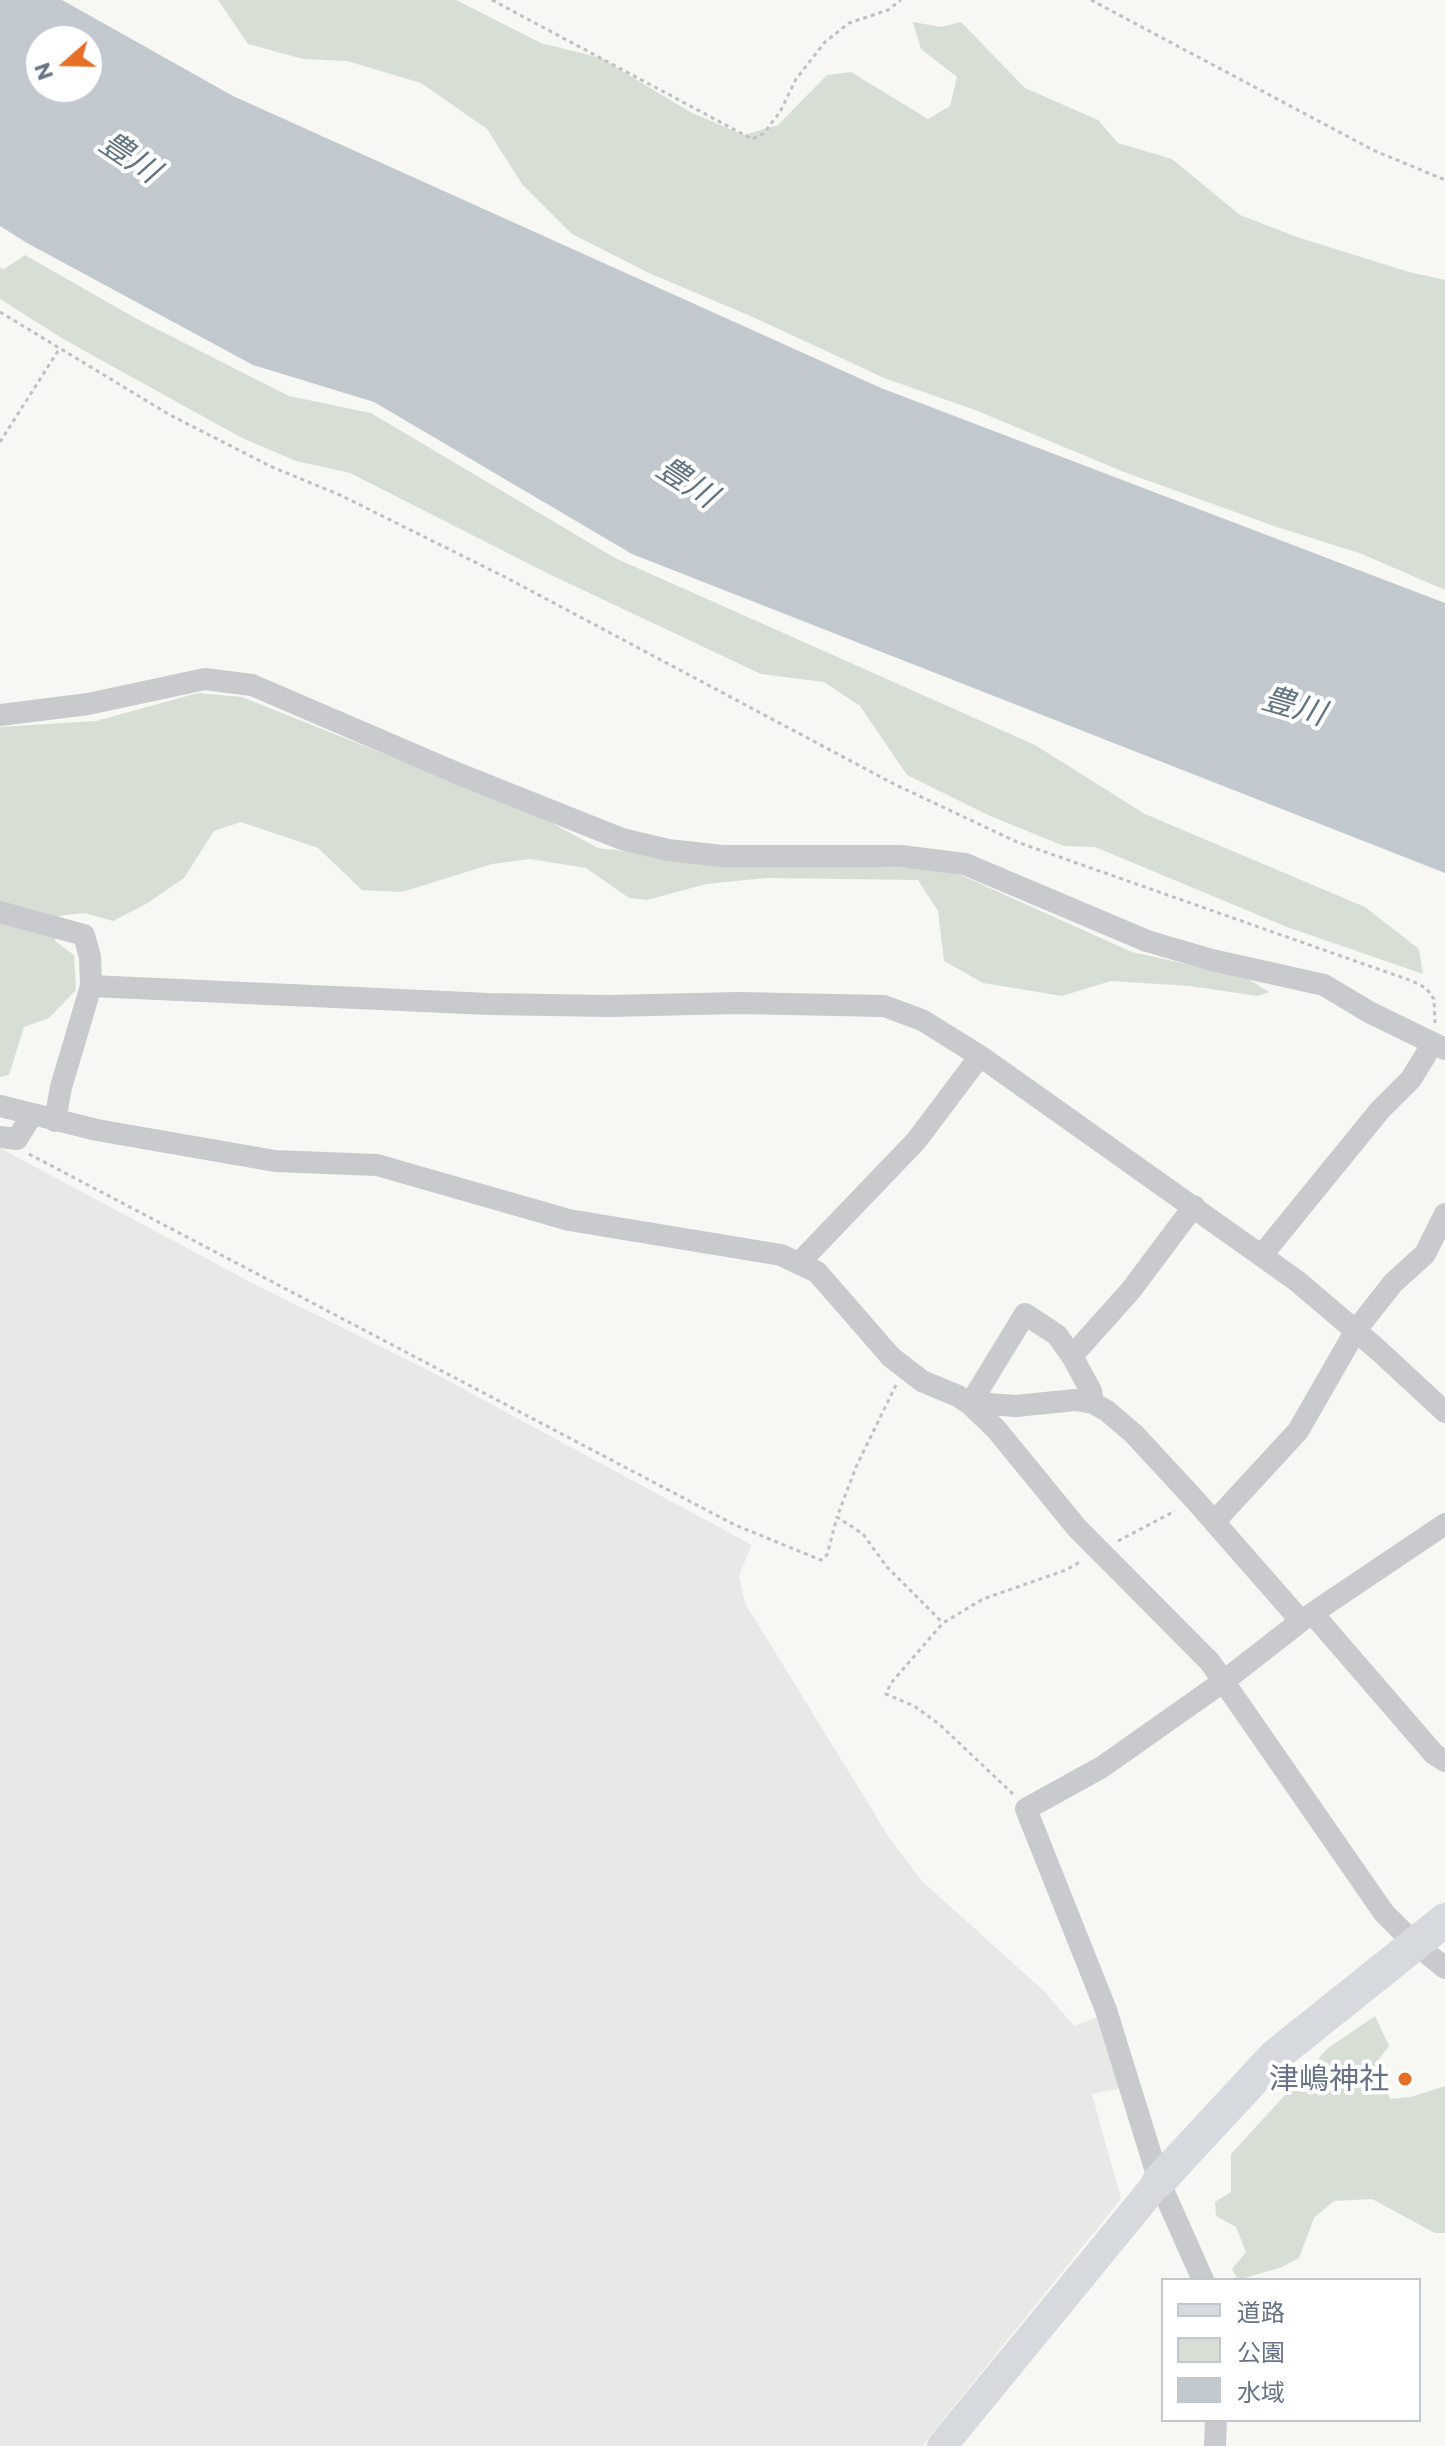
<!DOCTYPE html>
<html>
<head>
<meta charset="utf-8">
<style>
  body { margin:0 }
  #map { position:relative; width:1445px; height:2446px; overflow:hidden; background:#f7f7f4; font-family:Commissioner,"Noto Sans JP",sans-serif }
  canvas { display:block }
  .legend { position:absolute; left:1161px; top:2278px; width:260px; height:144px; box-sizing:border-box; background:#fff; border:2px solid #c2c7cf; margin:0; padding:10px 14px; list-style:none; font-size:24px; color:#667386 }
  .legend li { display:flex; align-items:center; gap:16px; height:40px }
  .legend b { width:40px; border:2px solid #c2c7cf }
  .north { position:absolute; left:24px; top:24px; width:80px; height:80px; box-sizing:border-box; background:#fff; border:2px solid #c2c7cf; border-radius:50%; rotate:250deg; font-size:22px; font-weight:700; line-height:32px; text-align:center; color:#667386 }
  .north::after { content:''; display:block; margin:auto; width:28px; height:36px; background:#e76e25; clip-path:polygon(50% 0,100% 100%,50% 72%,0 100%) }
</style>
</head>
<body>
<div id="map">
<canvas width="1445" height="2446"></canvas>
<ul class="legend">
<li><b style="height:10px;background:#d6dadf"></b>道路</li>
<li><b style="height:22px;background:#d7dfd5"></b>公園</li>
<li><b style="height:22px;background:#c1c9cf"></b>水域</li>
</ul>
<div class="north">N</div>
</div>
<script>
const ctx = document.querySelector('canvas').getContext('2d');
ctx.lineJoin = 'round';
function fill(path, color) { ctx.fillStyle = color; ctx.fill(path, 'evenodd'); }
const poly = rows => new Path2D(rows.map(r => 'M' + r).join(''));
function strokePath(path, color, width, dash) { ctx.strokeStyle = color; ctx.lineWidth = width; ctx.lineCap = dash ? 'butt' : 'round'; ctx.setLineDash(dash || []); ctx.stroke(path); }
function label(font, color, halo, rows, align = 'center') {
  ctx.font = font + ' Commissioner,"Noto Sans JP",sans-serif'; ctx.lineWidth = 8; ctx.setLineDash([]); ctx.textBaseline = 'middle'; ctx.strokeStyle = halo; ctx.fillStyle = color; for (const [text, x, y, turn = 0] of rows) {
    ctx.save(); ctx.translate(x, y); ctx.rotate((+turn || 0) * Math.PI / 180); ctx.textAlign = isNaN(turn) ? turn : align; if (halo) ctx.strokeText(text, 0, 0); ctx.fillText(text, 0, 0); ctx.restore();
  }
}
const built = poly([
  [0,1148,254,1284,430,1371,752,1545,739,1575,745,1603,890,1839,923,1882,1045,1992,1074,2026,1098,2017,1121,2088,1092,2094,1121,2199,922,2446,0,2446]
]);
const green = poly([
  [218,0,456,0,541,43,601,58,690,112,744,135,778,125,827,75,851,72,928,119,950,106,957,77,921,49,913,22,941,27,961,22,1025,88,1098,120,1118,143,1172,159,1240,215,1297,237,1409,272,1445,280,1445,590,1362,554,1274,526,1124,472,975,410,884,378,755,318,649,273,572,234,522,184,487,129,421,83,347,61,303,59,248,44],
  [25,255,137,319,289,396,371,413,615,558,1035,745,1145,814,1365,907,1419,949,1423,974,1287,927,1095,847,1064,846,990,816,907,775,860,706,824,682,761,674,551,575,350,473,296,461,242,438,65,340,0,299,0,268,4,269],
  [198,693,242,697,537,815,598,848,745,865,945,868,1132,952,1245,977,1269,992,1257,996,1190,986,1111,981,1062,996,983,983,944,961,938,911,918,880,766,878,706,884,647,900,629,898,586,868,530,859,492,864,402,892,362,890,318,848,241,822,214,831,184,878,146,904,113,921,84,913,59,916,55,941,74,955,76,990,49,1018,24,1027,9,1075,0,1077,0,727,96,721],
  [1375,2016,1389,2046,1376,2063,1390,2099,1411,2097,1445,2086,1445,2233,1435,2233,1372,2199,1334,2201,1314,2218,1299,2258,1282,2267,1238,2280,1232,2269,1246,2252,1236,2227,1216,2216,1215,2202,1231,2192,1231,2154,1328,2048]
]);
const water = poly([
  [0,0,62,0,233,96,881,388,1445,603,1445,873,632,554,374,402,253,365,27,243,0,226],
  [40,40,88,40,88,88,40,88]
]);
const path = poly([
  [492,0,752,139,763,134,780,112,796,79,825,42,849,23,888,10,901,0],
  [1091,0,1373,150,1445,180],
  [0,312,170,415,272,467,340,495,507,578,894,784,1017,842,1412,981,1426,988,1434,999,1435,1023],
  [0,442,58,351],
  [29,1154,735,1525,821,1560,827,1555,837,1517],
  [896,1385,856,1467,837,1517,863,1534,887,1567,943,1623],
  [1118,1541,1175,1511],
  [1013,1794,939,1724,914,1706,886,1694,891,1683,943,1623,983,1599,1066,1570,1080,1562]
]);
const street = poly([
  [0,715,88,704,205,679,252,685,459,774,622,839,668,850,722,856,901,856,965,864,1147,941,1212,960,1324,985,1369,1012,1445,1049],
  [0,912,84,935,90,957,91,986],
  [0,1106,97,1130,275,1161,377,1165,569,1220,781,1255,817,1272,891,1357,922,1381,958,1396,970,1404,996,1429,1077,1528,1210,1662,1384,1913,1414,1943,1445,1968],
  [55,1121,61,1087,91,986,489,1004,609,1006,738,1003,884,1006,922,1020,980,1056,1297,1281,1377,1349,1445,1412],
  [0,1137,17,1139,32,1115],
  [1262,1255,1380,1110,1411,1079,1433,1043],
  [799,1263,916,1141,980,1056],
  [1072,1356,1131,1290,1194,1206],
  [974,1398,989,1404,1016,1406,1075,1400,1093,1403,1107,1411,1134,1434,1195,1500,1301,1621],
  [970,1404,1025,1314,1057,1335,1072,1356,1091,1391,1093,1403],
  [1215,1521,1298,1431,1356,1330,1393,1283,1425,1254,1445,1214],
  [1313,1614,1434,1754,1445,1761],
  [1203,2280,1159,2181,1106,2010,1026,1809,1102,1767,1224,1681,1301,1621,1445,1524],
  [1215,2446,1216,2420]
]);
const secondary = poly([
  [942,2446,1159,2181]
]);
const primary = poly([
  [1159,2181,1275,2056,1445,1920]
]);
const markers = [
  [1405,2079,8,"#e76e25"]
];
const poiNames = [
  ["津嶋神社",1389,2079]
];
const waterNames = [
  ["豊川",130,157,34],
  ["豊川",687,482,33],
  ["豊川",1294,706,16]
];
fill(built, '#e8e8e7');
fill(green, '#d7dfd5');
fill(water, '#c1c9cf');
strokePath(path, '#bfc0c3', 3, [4, 4]);
strokePath(street, '#c8cace', 22);
strokePath(secondary, '#d6dadf', 30);
strokePath(primary, '#d6dadf', 34);
for (const [x, y, r, color] of markers) { const dot = new Path2D(); dot.arc(x, y, r, 0, 2 * Math.PI); ctx.fillStyle = color; ctx.fill(dot); strokePath(dot, '#fff', 3); }
label('30px', '#667386', '#fff', poiNames, 'right');
label('italic 32px', '#617482', '#fff', waterNames);
</script>
</body>
</html>
